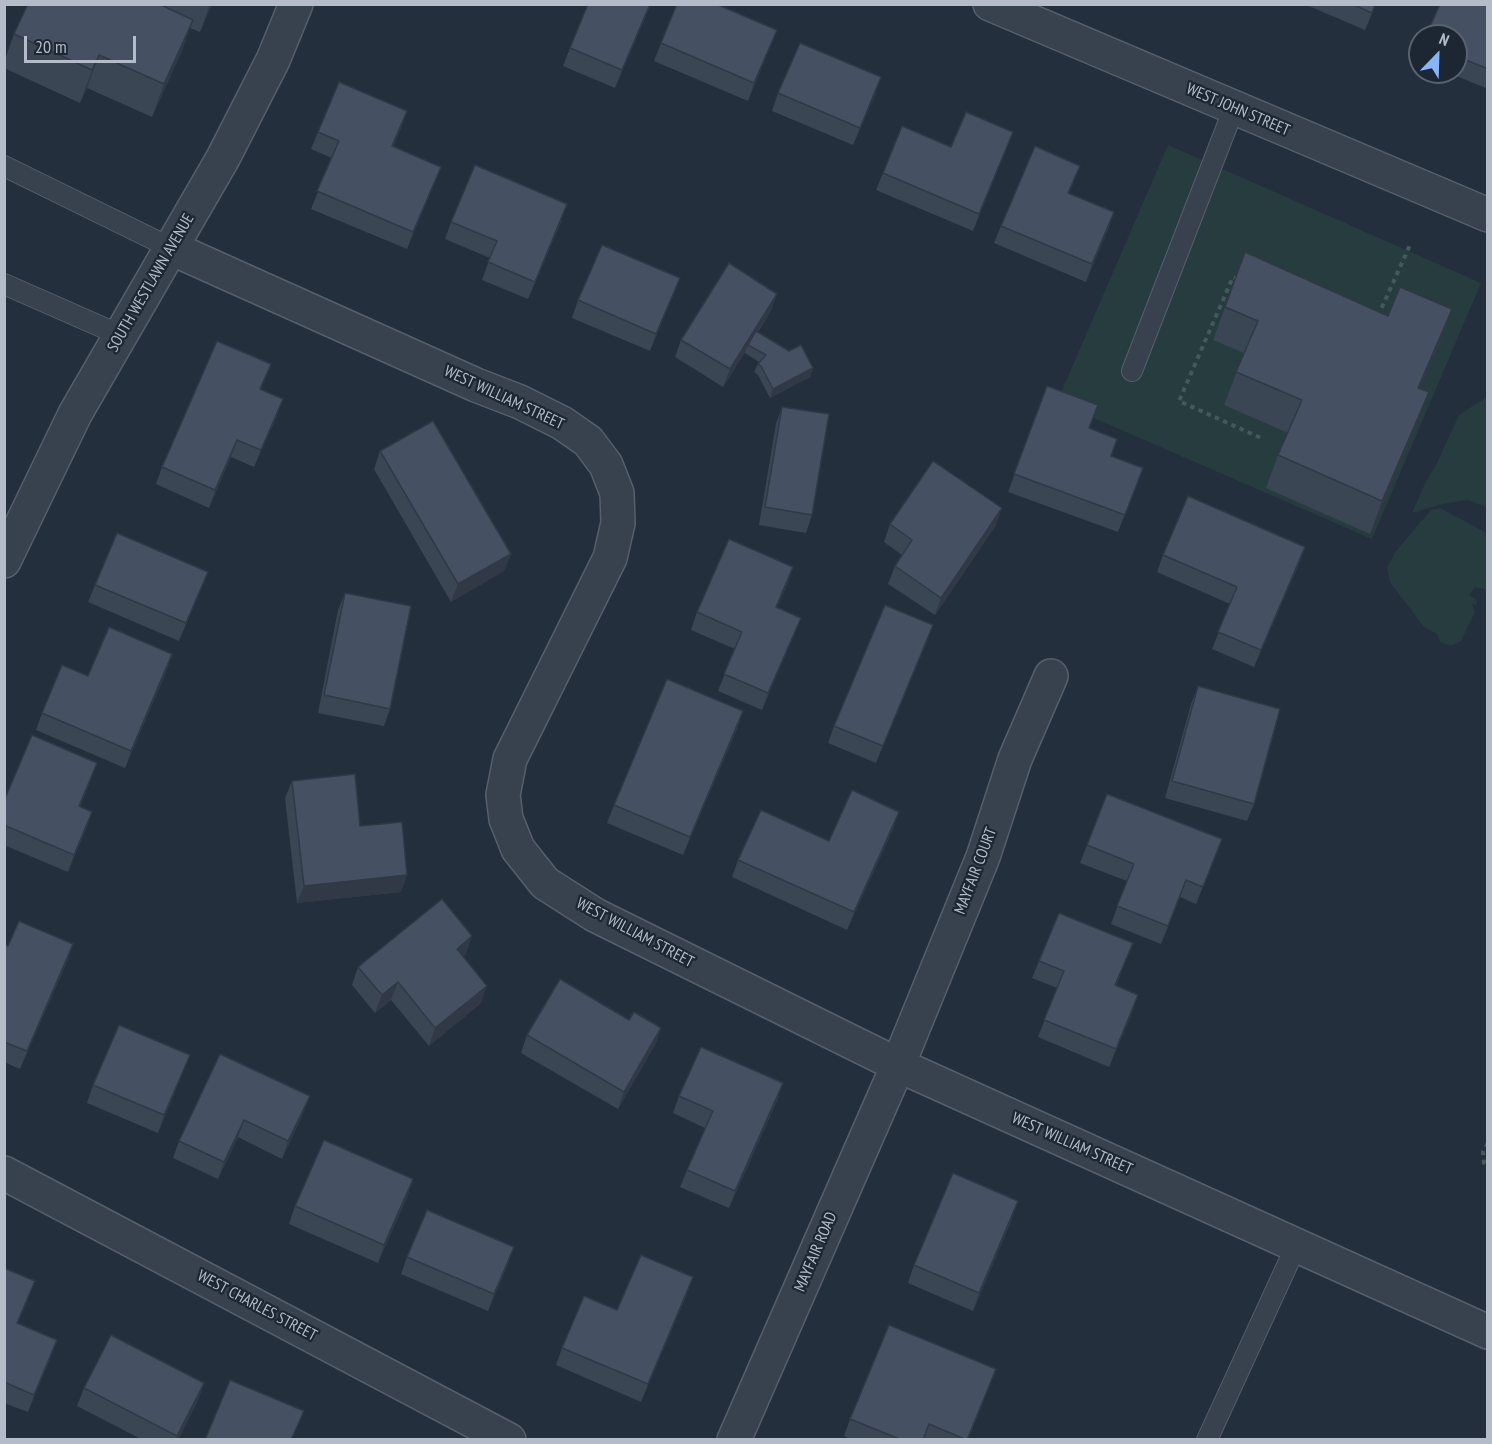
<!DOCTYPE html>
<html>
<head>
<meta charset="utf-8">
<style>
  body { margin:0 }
  #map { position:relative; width:1492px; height:1444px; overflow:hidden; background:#242f3e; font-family:"PT Sans Narrow",sans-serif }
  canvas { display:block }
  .frame { position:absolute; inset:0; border:6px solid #b4bcc9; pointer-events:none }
  .north { position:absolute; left:1408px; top:24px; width:60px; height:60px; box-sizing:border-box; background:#1d2633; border:2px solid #59626f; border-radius:50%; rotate:23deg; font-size:16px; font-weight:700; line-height:24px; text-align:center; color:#b4bcc9 }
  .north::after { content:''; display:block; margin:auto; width:21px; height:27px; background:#8ab4f8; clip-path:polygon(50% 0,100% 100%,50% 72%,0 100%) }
  .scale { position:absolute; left:24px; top:36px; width:112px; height:27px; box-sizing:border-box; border:3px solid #b4bcc9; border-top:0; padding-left:8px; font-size:18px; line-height:21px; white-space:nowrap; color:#b4bcc9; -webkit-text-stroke:4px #1d2633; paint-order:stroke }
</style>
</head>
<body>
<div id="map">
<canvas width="1492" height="1444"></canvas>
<div class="frame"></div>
<div class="north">N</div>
<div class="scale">20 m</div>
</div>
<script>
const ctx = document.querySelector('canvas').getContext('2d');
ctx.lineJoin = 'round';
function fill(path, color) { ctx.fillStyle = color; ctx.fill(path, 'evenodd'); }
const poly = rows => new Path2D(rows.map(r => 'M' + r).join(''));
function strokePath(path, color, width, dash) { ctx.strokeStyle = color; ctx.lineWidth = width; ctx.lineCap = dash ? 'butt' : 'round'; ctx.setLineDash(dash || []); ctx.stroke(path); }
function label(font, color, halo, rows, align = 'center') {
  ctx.font = font + ' "PT Sans Narrow",sans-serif'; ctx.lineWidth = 4.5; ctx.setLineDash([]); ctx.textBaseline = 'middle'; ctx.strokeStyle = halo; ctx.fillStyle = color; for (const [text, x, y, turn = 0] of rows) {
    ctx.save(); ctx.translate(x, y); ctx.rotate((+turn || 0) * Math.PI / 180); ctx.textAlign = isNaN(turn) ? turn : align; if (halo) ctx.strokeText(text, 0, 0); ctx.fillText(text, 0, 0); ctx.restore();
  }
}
const green = poly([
  [1168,145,1481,283,1372,539,1057,402],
  [1246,354,1417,425,1370,533,1290,433],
  [1487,397,1487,507,1468,500,1442,504,1412,513,1426,481,1436,465,1459,415],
  [1440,508,1487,533,1487,590,1475,587,1469,595,1477,600,1476,605,1472,604,1475,612,1461,641,1451,646,1440,642,1437,634,1424,627,1390,582,1387,567,1396,551,1431,510]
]);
const path = poly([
  [1238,279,1233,277,1179,401,1261,438],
  [1378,316,1410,245],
  [1488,1143,1483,1152,1484,1163,1488,1168]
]);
const service = poly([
  [4,166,171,248],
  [4,284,120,335],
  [1132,371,1234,108],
  [1207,1440,1296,1246]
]);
const minor = poly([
  [171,248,476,385,520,402,562,423,588,441,606,465,617,493,618,523,610,558,510,759,503,795,506,819,518,849,545,883,595,915,898,1065,1488,1332],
  [4,561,75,414,223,158,273,60,296,4],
  [4,1173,509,1440],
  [734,1440,898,1065,983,857,1015,759,1051,676]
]);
const tertiary = poly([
  [990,4,1488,215]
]);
const wall = poly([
  [28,4,212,4,200,32,190,28,181,53,152,117,87,88,80,103,4,68,4,62,14,34],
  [651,4,615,88,563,66,570,48],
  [1304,4,1376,4,1365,30],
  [1488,4,1488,89,1447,72,1456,72,1456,36],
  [777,30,748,101,654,61,661,43],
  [778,93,875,95,853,145,772,111],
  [407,111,393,147,434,184,407,249,311,209,332,158,311,149,318,132],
  [951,147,1006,150,973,231,876,190,883,173],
  [1073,183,1069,193,1114,212,1086,282,994,243,1001,226],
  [451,222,561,222,528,299,482,280,490,258,445,239],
  [1245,252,1388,316,1452,309,1440,342,1420,388,1417,425,1370,534,1266,488,1278,455,1288,433,1224,405,1244,353,1213,340],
  [680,278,650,351,572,318,578,300],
  [771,311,758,332,810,377,770,398,758,375,754,372,759,362,745,353,745,352,723,387,675,357,681,340],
  [271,364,261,389,277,416,254,467,231,457,209,508,156,484,162,467],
  [1047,386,1089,428,1111,456,1143,468,1118,532,1008,492],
  [782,407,812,515,806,533,759,525,776,424],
  [380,451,511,554,504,571,451,602,374,469],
  [890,524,996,525,935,615,888,584,895,566,902,555,884,542],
  [1163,555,1299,564,1254,667,1212,649,1230,604,1157,572],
  [95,585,201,589,179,641,88,602],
  [787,585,777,607,794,635,762,710,718,691,735,649,691,630,697,612],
  [345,593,390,709,384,726,318,713,338,610],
  [933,625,876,763,828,743,834,726],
  [172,654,166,672,125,768,36,730,42,713,88,676],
  [1198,686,1254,804,1247,821,1165,798,1191,704],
  [743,711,737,729,683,855,607,823,614,805],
  [97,763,80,807,92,812,68,872,4,845,4,801],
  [292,781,360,826,407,875,401,892,297,903,285,798],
  [899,812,893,829,847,930,732,877,738,860,829,841],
  [1087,845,1215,857,1196,904,1180,897,1161,944,1111,924,1127,881,1080,863],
  [4,944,8,946,73,944,67,962,20,1069,4,1062],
  [466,954,463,956,481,1003,429,1046,391,1000,375,1013,352,985,358,967],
  [1126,960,1116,986,1132,1013,1109,1067,1038,1037,1057,988,1032,978,1039,961],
  [629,1020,661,1028,655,1045,618,1109,521,1053,527,1035],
  [220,1054,303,1114,282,1159,238,1137,218,1179,173,1158,179,1141],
  [190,1055,183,1072,158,1133,87,1103,93,1085],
  [783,1083,777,1101,729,1208,680,1187,687,1170,705,1128,673,1113,679,1096],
  [413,1179,407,1197,378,1263,289,1224,295,1206],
  [1012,1219,973,1311,908,1283,914,1265],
  [407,1257,508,1264,488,1311,401,1274],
  [4,1268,28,1299,18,1323,57,1340,28,1412,4,1403],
  [687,1294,641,1402,556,1365,562,1348,617,1310],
  [996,1369,968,1440,852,1440,844,1436,850,1419],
  [204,1383,198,1400,178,1440,143,1440,77,1406,84,1388]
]);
const shadedWall = poly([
  [210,4,212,4,200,32],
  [650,4,651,4,615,88,622,70],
  [193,20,181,53,152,117,164,84],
  [777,30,770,48,748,101,754,83],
  [99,55,87,88,80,103,92,70],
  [881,77,875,95,853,145],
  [407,111,401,129,386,164,392,146],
  [1013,132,1006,150,973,231,979,214],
  [441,167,434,184,407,249,413,232],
  [567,204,561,222,528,299,535,282],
  [1114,212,1108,230,1086,282,1092,264],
  [680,278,673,296,650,351,656,334],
  [777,294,771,311,749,345,748,345,745,352,723,387,730,369],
  [1452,309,1440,342,1406,421,1418,388],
  [813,368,810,377,770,398,773,389],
  [1429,392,1417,425,1370,534,1382,501],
  [283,399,277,416,254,467,261,450],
  [237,440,231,457,209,508,215,490],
  [1002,508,996,525,935,615,941,598],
  [1305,547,1299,564,1254,667,1261,650],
  [511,554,504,571,451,602,458,584],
  [793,567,787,585,770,624,776,607],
  [208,572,201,589,179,641,186,623],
  [801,618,794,635,762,710,768,693],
  [933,625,927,642,876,763,883,746],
  [172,654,166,672,125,768,131,751],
  [743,711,737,729,683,855,690,837],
  [97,763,91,780,72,824,79,806],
  [92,812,86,830,68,872,74,855],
  [899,812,893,829,847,930,854,912],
  [407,875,401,892,297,903,304,886],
  [1186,880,1180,897,1161,944,1168,926],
  [472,936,466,954,450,966,457,949],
  [73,944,67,962,20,1069,27,1051],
  [398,982,391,1000,375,1013,382,995],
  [487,986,481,1003,429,1046,435,1028],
  [1138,995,1132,1013,1109,1067,1116,1049],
  [661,1028,655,1045,618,1109,624,1092],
  [190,1055,183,1072,158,1133,164,1115],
  [783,1083,777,1101,729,1208,735,1191],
  [310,1096,303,1114,282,1159,288,1141],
  [244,1120,238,1137,218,1179,224,1162],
  [413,1179,407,1197,378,1263,384,1245],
  [1018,1201,1012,1219,973,1311,979,1293],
  [514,1247,508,1264,488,1311,494,1294],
  [693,1277,687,1294,641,1402,648,1384],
  [35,1281,28,1299,11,1340,17,1323],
  [57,1340,51,1357,28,1412,34,1395],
  [996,1369,968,1440,967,1440],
  [204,1383,198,1400,178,1440,176,1440]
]);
const building = poly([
  [28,4,159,4,193,20,164,84,99,55,92,70,14,34,28,4],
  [588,4,650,4,622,70,570,48,588,4],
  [677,4,716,4,777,30,754,83,661,43,677,4],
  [1352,4,1375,4,1372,13,1352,4],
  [1440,4,1488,4,1488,69,1456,56,1456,36,1426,36,1440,4],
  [800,43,881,77,860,128,778,93,800,43],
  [339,82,407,111,392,146,441,167,413,232,317,191,339,141,318,132,339,82],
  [966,112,1013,132,979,214,883,173,902,126,951,147,966,112],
  [1035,146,1080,166,1068,193,1114,212,1092,264,1001,226,1035,146],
  [475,165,567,204,535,282,488,262,497,241,451,222,475,165],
  [602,245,680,278,656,334,578,300,602,245],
  [1245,252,1388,316,1400,287,1452,309,1418,388,1429,392,1382,501,1278,455,1302,400,1236,372,1258,321,1225,307,1245,252],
  [729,263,777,294,730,369,681,340,729,263],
  [756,331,789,351,801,345,813,368,773,389,761,366,758,364,766,355,748,345,756,331],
  [217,341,271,364,260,389,283,399,261,450,237,440,215,490,162,467,217,341],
  [1047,386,1098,405,1089,428,1117,439,1111,456,1143,468,1125,515,1014,474,1047,386],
  [782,407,829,414,812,515,765,507,782,407],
  [433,421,511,554,458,584,380,451,433,421],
  [933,461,1002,508,941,598,895,566,912,540,890,524,933,461],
  [1188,496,1305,547,1261,650,1218,632,1237,587,1163,555,1188,496],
  [117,533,208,572,186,623,95,585,117,533],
  [729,539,793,567,776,607,801,618,768,693,724,674,742,632,697,612,729,539],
  [345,593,411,606,390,709,324,695,345,593],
  [885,605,933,625,883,746,834,726,885,605],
  [109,627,172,654,131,751,42,713,62,665,88,676,109,627],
  [667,679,743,711,690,837,614,805,667,679],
  [1198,686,1280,709,1254,804,1172,781,1198,686],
  [32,735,97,763,79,806,92,812,74,855,4,825,4,801,32,735],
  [355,774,360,826,402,822,407,875,304,886,292,781,355,774],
  [852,790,899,812,854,912,738,860,761,810,829,841,852,790],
  [1107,794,1222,839,1203,887,1186,880,1168,926,1117,906,1134,864,1087,845,1107,794],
  [442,899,472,936,457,949,487,986,435,1028,398,982,382,995,358,967,442,899],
  [1059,913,1133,943,1115,985,1138,995,1116,1049,1044,1020,1064,971,1039,961,1059,913],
  [19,921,73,944,27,1051,4,1042,4,944,8,946,19,921],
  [560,979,629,1020,634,1012,661,1028,624,1092,527,1035,560,979],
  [119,1025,190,1055,164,1115,93,1085,119,1025],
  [701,1047,783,1083,735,1191,687,1170,713,1111,679,1096,701,1047],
  [220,1054,310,1096,288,1141,244,1120,224,1162,179,1141,220,1054],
  [324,1140,413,1179,384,1245,295,1206,324,1140],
  [953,1173,1018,1201,979,1293,914,1265,953,1173],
  [427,1210,514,1247,494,1294,407,1257,427,1210],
  [641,1255,693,1277,648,1384,562,1348,584,1296,617,1310,641,1255],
  [4,1268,35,1281,17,1323,57,1340,34,1395,4,1382,4,1268],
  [889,1325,996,1369,967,1440,929,1424,923,1440,902,1440,850,1419,889,1325],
  [111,1335,204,1383,177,1436,84,1388,111,1335],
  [230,1380,304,1411,291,1440,205,1440,230,1380]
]);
const streetNames = [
  ["WEST JOHN STREET",1238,110,23],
  ["SOUTH WESTLAWN AVENUE",151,283,-60],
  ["WEST WILLIAM STREET",504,398,25],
  ["MAYFAIR COURT",976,871,-69],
  ["WEST WILLIAM STREET",635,933,28],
  ["WEST WILLIAM STREET",1072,1144,24],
  ["MAYFAIR ROAD",816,1252,-67],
  ["WEST CHARLES STREET",257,1306,28]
];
fill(green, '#263c3f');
strokePath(service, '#565f6c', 22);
strokePath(minor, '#565f6c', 36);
strokePath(tertiary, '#565f6c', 36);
strokePath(path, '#44595c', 4, [4.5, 4.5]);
strokePath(service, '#38414e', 20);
strokePath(minor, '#38414e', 33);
strokePath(tertiary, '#38414e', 33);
fill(wall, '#3b4654');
fill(shadedWall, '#303945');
fill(building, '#455162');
strokePath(building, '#303945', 1.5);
label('16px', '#b4bcc9', '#1d2633', streetNames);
</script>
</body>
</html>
